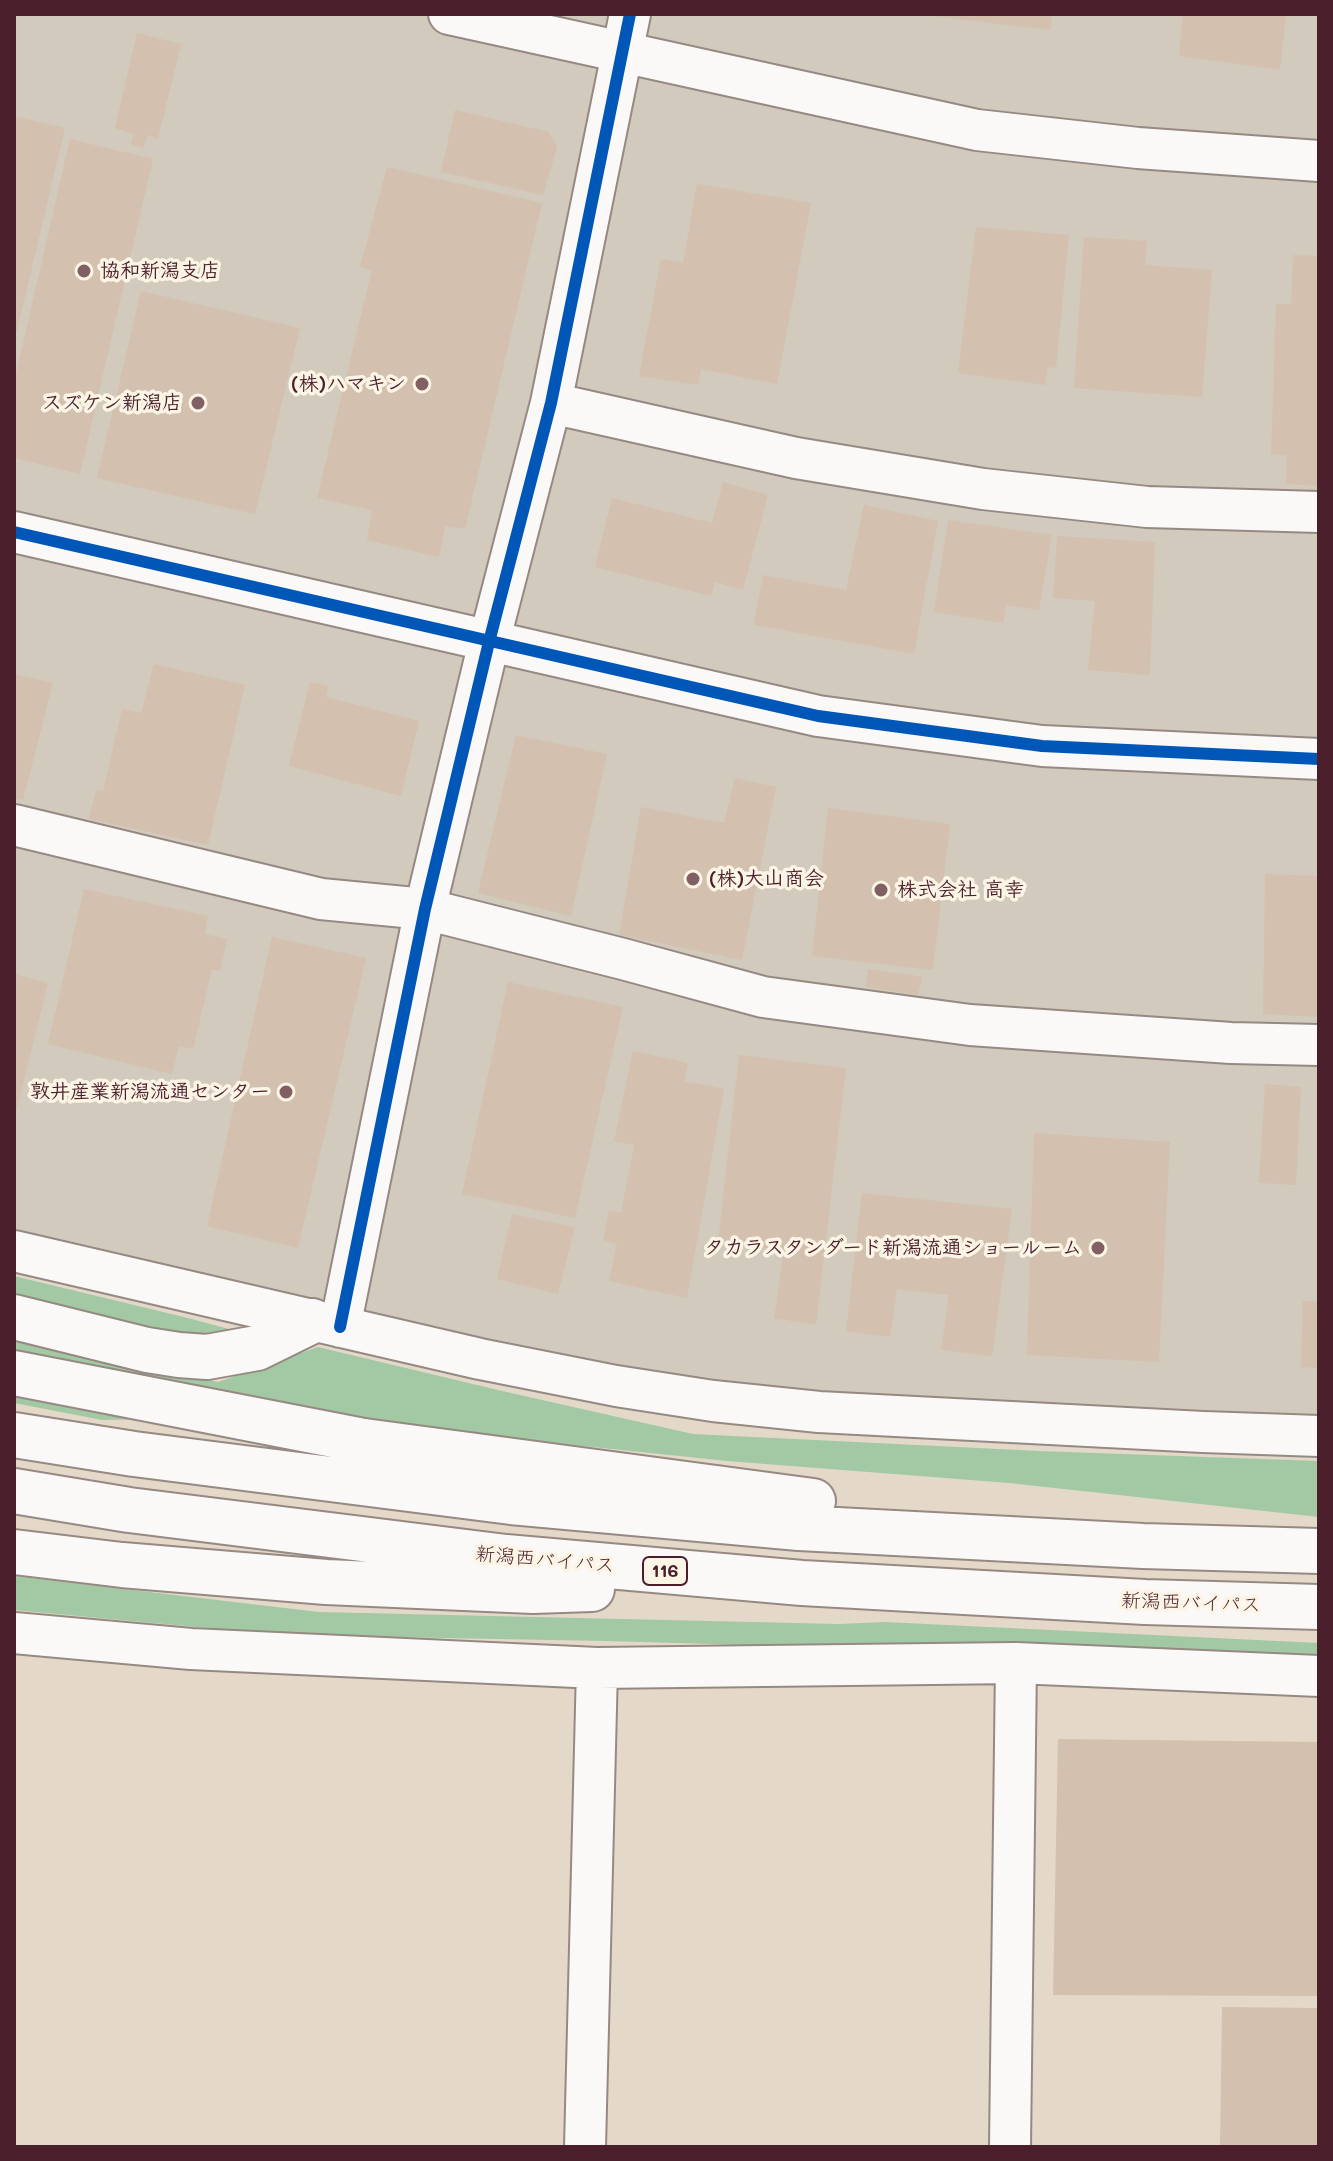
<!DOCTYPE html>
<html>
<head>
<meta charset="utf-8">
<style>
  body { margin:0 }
  #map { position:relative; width:1333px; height:2161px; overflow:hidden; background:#e4d9c8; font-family:Mali,sans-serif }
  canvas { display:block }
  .frame { position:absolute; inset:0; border:16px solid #4a1f2b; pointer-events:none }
</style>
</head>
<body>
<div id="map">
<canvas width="1333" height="2161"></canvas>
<div class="frame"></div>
</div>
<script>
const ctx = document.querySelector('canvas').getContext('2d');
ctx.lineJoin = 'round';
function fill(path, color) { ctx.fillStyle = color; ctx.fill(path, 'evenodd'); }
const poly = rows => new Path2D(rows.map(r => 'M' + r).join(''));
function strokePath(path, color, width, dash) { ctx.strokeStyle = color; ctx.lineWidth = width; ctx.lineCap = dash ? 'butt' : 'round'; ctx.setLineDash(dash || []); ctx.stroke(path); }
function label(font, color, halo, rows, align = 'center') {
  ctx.font = font + ' Mali,"Klee One",sans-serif'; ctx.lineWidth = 7; ctx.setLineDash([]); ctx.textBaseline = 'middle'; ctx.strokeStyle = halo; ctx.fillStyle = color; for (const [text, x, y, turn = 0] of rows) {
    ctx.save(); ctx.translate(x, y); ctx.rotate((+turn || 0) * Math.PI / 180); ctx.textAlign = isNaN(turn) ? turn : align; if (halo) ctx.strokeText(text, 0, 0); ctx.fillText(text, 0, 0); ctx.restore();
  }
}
const industrial = poly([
  [14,14,1319,14,1319,1433,819,1412,14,1258]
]);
const forest = poly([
  [14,1276,192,1319,251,1335,187,1346,14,1307],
  [14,1334,218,1382,318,1347,498,1390,693,1434,1039,1451,1319,1461,1319,1517,1009,1483,727,1461,429,1430,202,1390,14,1351],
  [14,1389,152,1419,102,1420,14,1403],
  [14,1576,319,1612,839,1624,885,1622,1319,1643,1319,1664,1100,1655,605,1641,282,1635,14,1610]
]);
const building = poly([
  [933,14,1052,14,1050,30,933,16],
  [1183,14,1286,14,1280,70,1179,56],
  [137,33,181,44,158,139,148,135,143,148,131,144,134,134,115,128],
  [455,110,549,132,557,147,543,195,441,172],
  [17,117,65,128,15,339,14,126],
  [70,139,153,159,80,474,14,458,14,383],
  [387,167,542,203,465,529,445,526,439,557,367,540,372,510,317,498,372,270,360,267],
  [697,184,811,203,777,384,701,369,698,385,639,376,661,259,683,263],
  [976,227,1069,235,1056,368,1048,367,1045,385,958,373],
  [1084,237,1147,241,1145,265,1212,270,1202,397,1074,388],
  [1293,255,1319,256,1319,486,1286,484,1287,455,1271,454,1276,304,1291,304],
  [141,291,300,328,255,514,97,478],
  [723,482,768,495,743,590,715,582,711,596,595,567,612,498,712,523],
  [864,505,938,521,914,654,754,625,763,575,846,590],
  [948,520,1052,535,1039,610,1006,605,1003,623,934,612],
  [1057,536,1155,542,1150,675,1088,670,1095,601,1053,598],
  [154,664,245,685,208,845,89,819,96,790,103,792,122,709,141,713],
  [14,674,53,683,23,800,14,798],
  [310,682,328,686,326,697,419,721,401,796,289,766],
  [516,735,607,754,571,916,478,893],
  [735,778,776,787,742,960,619,935,641,807,724,823],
  [828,808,950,824,933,970,812,956],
  [1265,874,1319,876,1319,1017,1263,1014],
  [84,889,208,916,205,934,227,939,220,971,212,969,193,1049,179,1046,172,1074,48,1044],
  [272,937,366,958,298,1248,207,1226],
  [868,969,922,977,918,995,866,987],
  [14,974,48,983,15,1116,14,1116],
  [508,982,623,1007,575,1218,462,1194],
  [633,1051,688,1063,684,1081,724,1089,687,1298,609,1281,617,1244,603,1240,609,1210,621,1213,634,1145,614,1141],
  [739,1055,846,1068,816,1325,774,1318,784,1251,718,1242],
  [1265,1084,1301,1087,1296,1185,1259,1183],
  [1034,1133,1170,1142,1159,1362,1027,1355],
  [862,1193,1012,1209,992,1356,941,1350,949,1295,897,1289,890,1337,846,1331],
  [512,1214,575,1227,558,1294,497,1279],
  [1303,1301,1319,1301,1319,1368,1301,1367],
  [1058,1739,1319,1742,1319,1996,1053,1995],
  [1222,2007,1319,2008,1319,2147,1220,2147]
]);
const minor = poly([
  [449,14,977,130,1138,148,1319,161],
  [551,403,796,458,983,489,1147,507,1319,512],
  [14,532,818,716,1042,746,1319,759],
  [14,825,321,899,425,909,623,959,763,997,970,1025,1231,1043,1319,1045],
  [14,1251,480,1359,616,1386,713,1401,819,1412,1203,1432,1319,1436],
  [340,1327,425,909,489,642,551,403,630,14],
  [14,1633,191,1649,597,1668,1016,1663,1319,1676],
  [585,2147,597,1668],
  [1010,2147,1016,1663]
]);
const highway = poly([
  [14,1317,147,1350,179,1355,207,1357,257,1348,312,1321],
  [14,1373,364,1441,813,1501],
  [14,1435,134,1454,511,1502,799,1528,1143,1546,1319,1551],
  [14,1491,129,1510,506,1557,802,1583,1145,1602,1319,1607],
  [14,1552,122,1565,326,1582,533,1591,592,1589]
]);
const cycleway = poly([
  [14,532,818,716,1042,746,1319,759],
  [340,1327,425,909,489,642,551,403,630,14]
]);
const markers = [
  [84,271,8,"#806062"],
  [422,384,8,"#806062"],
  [198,403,8,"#806062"],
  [693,879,8,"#806062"],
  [881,890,8,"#806062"],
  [286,1092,8,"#806062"],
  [1098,1248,8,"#806062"]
];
const shields = [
  [665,1571,44]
];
const shieldNames = [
  ["116",665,1571]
];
const poiNames = [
  ["協和新潟支店",100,271,"left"],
  ["(株)ハマキン",406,384],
  ["スズケン新潟店",182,403],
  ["(株)大山商会",709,879,"left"],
  ["株式会社 高幸",897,890,"left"],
  ["敦井産業新潟流通センター",270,1092],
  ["タカラスタンダード新潟流通ショールーム",1082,1248]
];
const streetNames = [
  ["新潟西バイパス",545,1560,5],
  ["新潟西バイパス",1191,1603,2]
];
fill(industrial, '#d2cabc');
fill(forest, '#a3c9a4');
fill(building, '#d3c0af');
strokePath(minor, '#968983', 44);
strokePath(highway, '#968983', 48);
strokePath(minor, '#fbf9f7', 40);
strokePath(highway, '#fbf9f7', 44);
strokePath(cycleway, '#0057b8', 12);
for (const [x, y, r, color] of markers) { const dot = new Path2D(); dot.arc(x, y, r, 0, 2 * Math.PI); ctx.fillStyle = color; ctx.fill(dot); strokePath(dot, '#fcf5e5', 3); }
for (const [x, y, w] of shields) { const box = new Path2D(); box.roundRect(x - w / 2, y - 14, w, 28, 6); ctx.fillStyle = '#fcf5e5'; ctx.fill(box); strokePath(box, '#4a1f2b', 2); }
label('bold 18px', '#4a1f2b', null, shieldNames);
label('bold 20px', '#4a1f2b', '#fcf5e5', poiNames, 'right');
label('20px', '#4a1f2b', '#fcf5e5', streetNames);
</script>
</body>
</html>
